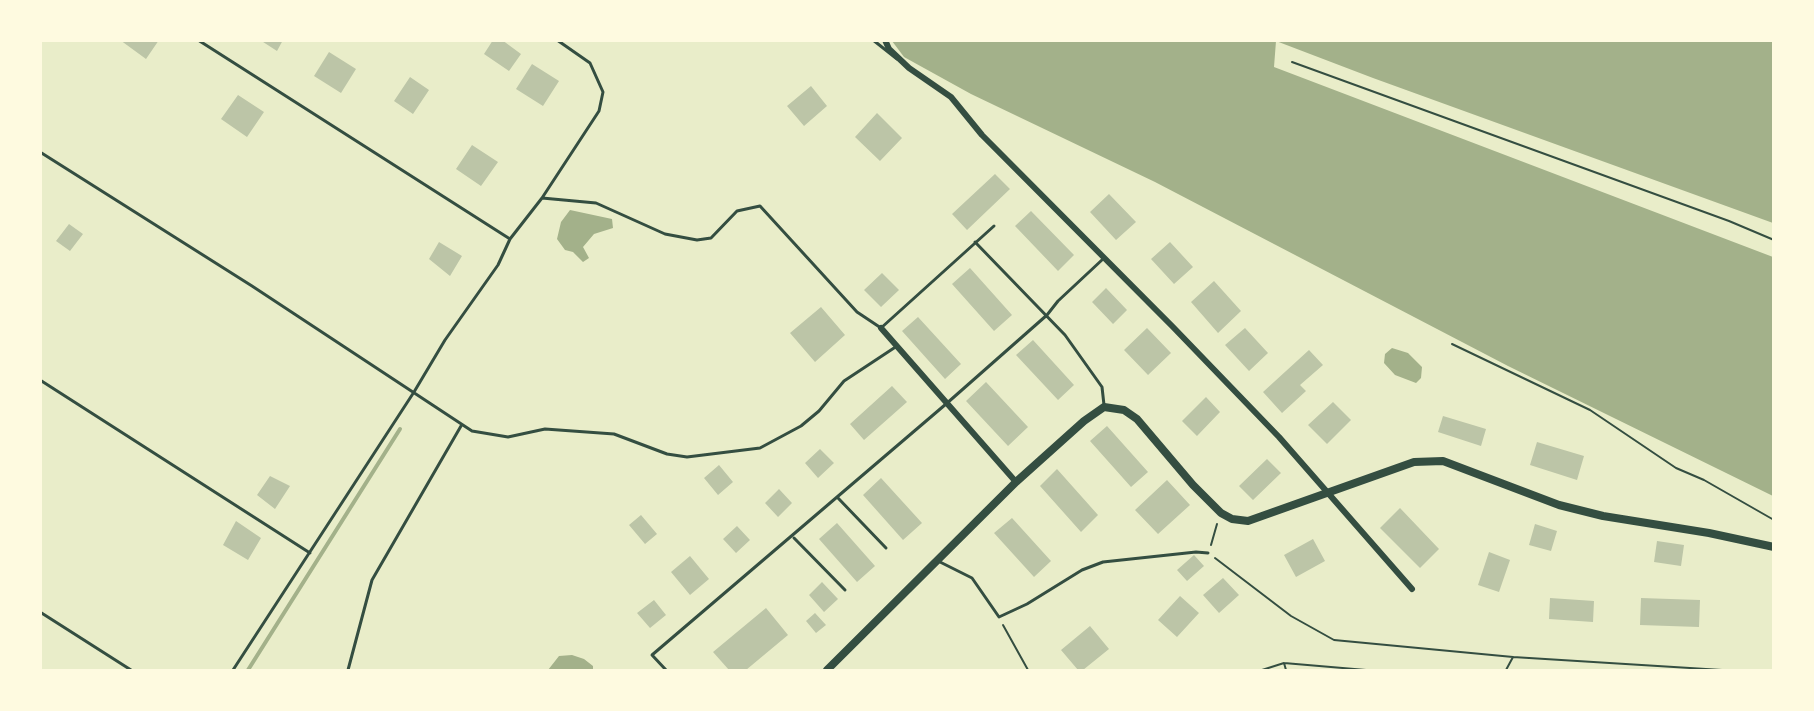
<!DOCTYPE html>
<html>
<head>
<meta charset="utf-8">
<style>
  body { margin:0 }
  #map { position:relative; width:1814px; height:711px; overflow:hidden; background:#e9edc9; font-family:Montserrat,sans-serif }
  canvas { display:block }
  .frame { position:absolute; inset:0; border:42px solid #fefae0; pointer-events:none }
</style>
</head>
<body>
<div id="map">
<canvas width="1814" height="711"></canvas>
<div class="frame"></div>
</div>
<script>
const ctx = document.querySelector('canvas').getContext('2d');
ctx.lineJoin = 'round';
function fill(path, color) { ctx.fillStyle = color; ctx.fill(path, 'evenodd'); }
const poly = rows => new Path2D(rows.map(r => 'M' + r).join(''));
function strokePath(path, color, width, dash) { ctx.strokeStyle = color; ctx.lineWidth = width; ctx.lineCap = dash ? 'butt' : 'round'; ctx.setLineDash(dash || []); ctx.stroke(path); }
const water = poly([
  [892,41,1276,41,1274,67,1773,257,1773,496,1508,366,1155,182,971,94,904,57],
  [1276,41,1773,41,1773,223,1373,78],
  [570,210,612,219,613,228,594,234,583,247,589,258,583,262,573,252,565,250,557,239,561,222],
  [1392,348,1408,353,1422,367,1421,378,1416,383,1395,375,1384,363,1385,354],
  [572,655,584,659,593,666,593,670,548,670,559,656]
]);
const stream = poly([
  [248,670,400,429]
]);
const building = poly([
  [120,40,159,40,146,59],
  [260,40,283,40,277,51],
  [493,40,502,40,521,54,509,71,484,54],
  [329,52,356,69,341,93,314,76],
  [532,64,559,81,543,106,516,89],
  [410,77,429,90,413,114,394,101],
  [811,86,827,106,804,126,787,106],
  [238,95,264,112,247,137,221,119],
  [877,113,902,138,880,161,855,137],
  [472,145,498,162,481,186,456,169],
  [995,174,1010,189,967,230,952,214],
  [1109,194,1136,222,1116,240,1090,212],
  [1031,211,1074,255,1058,271,1015,226],
  [69,224,83,234,70,251,56,241],
  [439,242,462,256,450,276,429,259],
  [1170,242,1193,267,1174,284,1151,259],
  [970,268,1012,315,994,331,952,284],
  [882,273,899,290,881,307,864,290],
  [1214,281,1241,311,1218,333,1191,302],
  [1106,288,1127,310,1113,324,1092,302],
  [821,307,845,335,815,362,790,333],
  [918,317,961,364,945,379,902,331],
  [1147,328,1171,353,1148,375,1124,350],
  [1245,328,1268,353,1249,371,1225,345],
  [1033,340,1074,385,1058,400,1016,355],
  [1309,350,1323,365,1300,385,1306,391,1282,413,1263,392],
  [986,382,1028,427,1008,446,966,401],
  [892,386,907,402,864,440,850,424],
  [1206,397,1220,412,1197,436,1182,421],
  [1333,402,1351,420,1327,444,1308,425],
  [1443,416,1486,429,1481,446,1438,432],
  [1107,426,1148,472,1131,487,1090,441],
  [1537,442,1584,456,1577,480,1530,465],
  [820,449,834,463,818,478,805,463],
  [1267,459,1281,473,1253,500,1239,486],
  [719,465,733,482,718,495,704,478],
  [1057,469,1098,515,1081,532,1040,486],
  [270,476,290,486,275,509,257,495],
  [881,478,922,523,903,540,863,495],
  [1167,480,1190,505,1158,534,1135,510],
  [779,489,792,503,778,517,765,503],
  [1400,508,1439,549,1420,568,1380,528],
  [641,515,657,534,645,544,629,525],
  [1012,518,1051,561,1034,577,994,533],
  [236,521,261,538,248,560,223,545],
  [837,523,875,566,857,582,819,539],
  [1535,524,1557,531,1551,551,1529,545],
  [737,526,750,540,736,553,723,539],
  [1313,539,1325,561,1296,577,1284,555],
  [1657,541,1684,545,1681,566,1654,562],
  [1489,552,1510,560,1499,592,1478,585],
  [1194,555,1204,566,1187,581,1177,570],
  [690,556,709,579,690,595,671,572],
  [1223,578,1239,595,1219,613,1203,595],
  [822,582,838,599,824,612,809,595],
  [1180,596,1199,613,1177,637,1158,620],
  [1550,598,1594,601,1593,622,1549,619],
  [1641,598,1700,600,1699,627,1640,625],
  [654,600,666,615,650,628,637,613],
  [766,608,788,635,746,670,729,670,713,652],
  [815,613,826,625,816,633,806,621],
  [1090,626,1109,649,1083,670,1078,670,1061,650]
]);
const path = poly([
  [1292,62,1729,221,1774,240],
  [1452,344,1590,410,1676,468,1704,480,1774,520],
  [1211,545,1217,524],
  [1215,558,1291,616,1334,640,1513,657,1722,670],
  [1003,625,1028,670],
  [1284,663,1286,670],
  [1262,670,1284,663,1366,670],
  [1506,670,1513,657]
]);
const service = poly([
  [198,40,510,239],
  [873,40,897,59],
  [40,152,252,286,472,431,508,437,545,429,614,434,667,454,687,457,760,448,801,426,819,411,844,381,897,346],
  [542,198,599,111,603,92,590,63,557,40],
  [975,242,1065,335,1102,387,1104,405],
  [40,380,310,553],
  [838,498,886,548],
  [794,538,845,590],
  [940,562,972,578,999,617,1027,604,1082,570,1103,562,1196,552,1208,553],
  [40,612,131,670],
  [233,670,414,392,445,340,498,265,510,239,542,198,596,203,665,234,697,240,711,238,737,211,760,206,857,312,881,328,994,226],
  [348,670,372,580,461,426],
  [666,670,652,655,946,404,1047,315,1058,301,1103,259]
]);
const minor = poly([
  [885,40,889,49,909,68,951,97,982,135,1173,327,1279,437,1412,589],
  [881,328,1016,482]
]);
const tertiary = poly([
  [827,670,1016,482,1084,421,1104,407,1124,410,1137,419,1193,485,1221,513,1232,519,1248,521,1414,462,1443,461,1559,505,1603,516,1709,533,1774,547]
]);
fill(water, '#a3b18a');
strokePath(stream, '#a3b18a', 4);
fill(building, '#bcc5a7');
strokePath(path, '#344e41', 2);
strokePath(service, '#344e41', 3);
strokePath(minor, '#344e41', 6);
strokePath(tertiary, '#344e41', 8);
</script>
</body>
</html>
